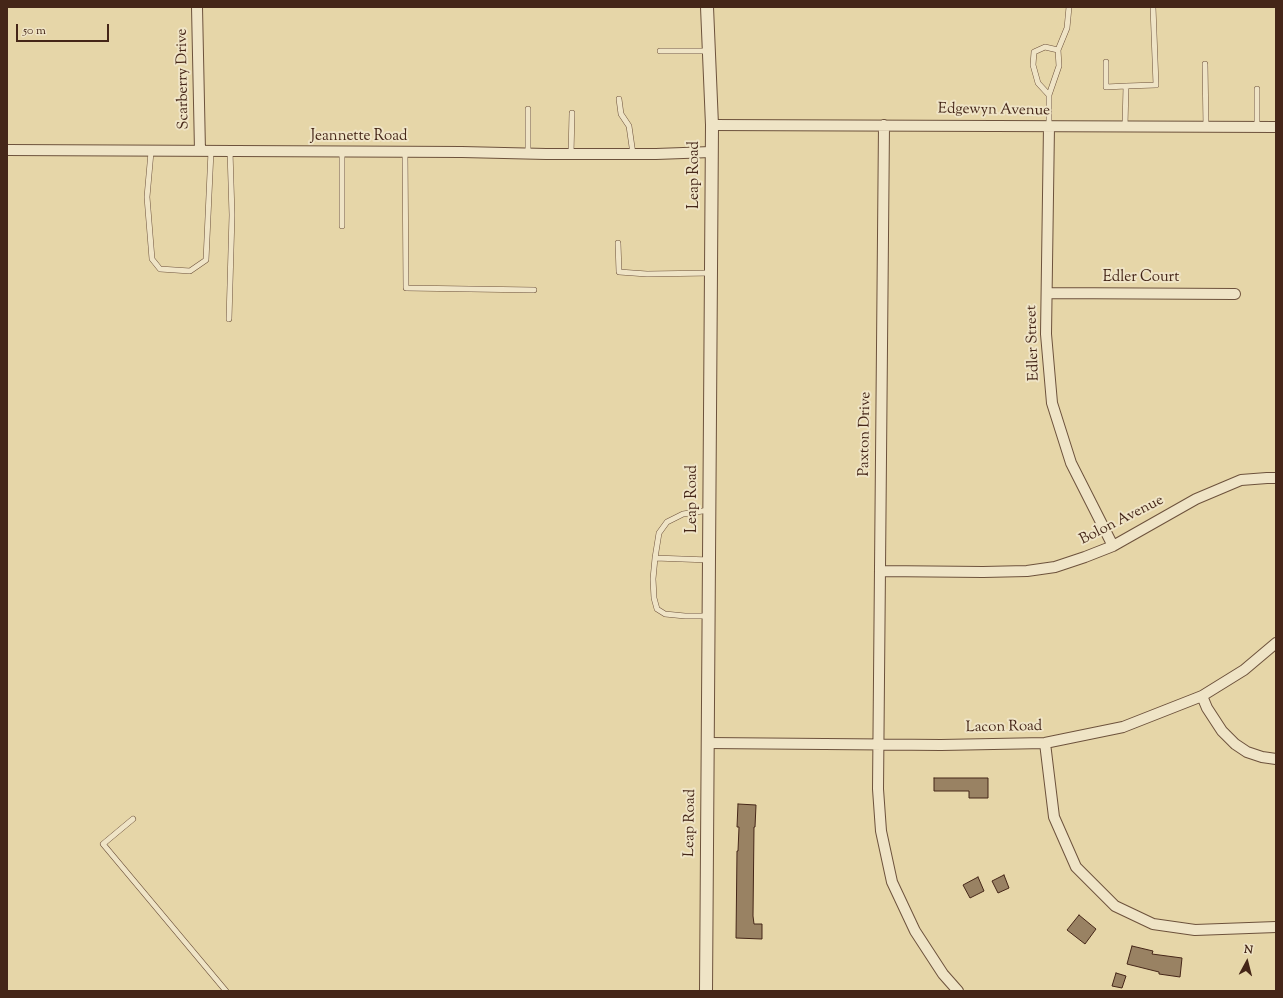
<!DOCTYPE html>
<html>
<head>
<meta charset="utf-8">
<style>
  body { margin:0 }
  #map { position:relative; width:1283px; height:998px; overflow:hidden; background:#e6d6a8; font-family:"Sorts Mill Goudy",serif }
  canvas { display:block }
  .frame { position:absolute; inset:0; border:8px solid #452618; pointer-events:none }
  .north { position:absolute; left:1227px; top:942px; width:40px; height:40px; -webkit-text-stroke:3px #efe4c6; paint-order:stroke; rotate:7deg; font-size:11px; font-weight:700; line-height:16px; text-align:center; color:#452618 }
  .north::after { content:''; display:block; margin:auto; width:14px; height:18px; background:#452618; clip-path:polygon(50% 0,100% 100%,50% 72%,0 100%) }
  .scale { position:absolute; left:16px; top:24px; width:93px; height:18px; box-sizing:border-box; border:2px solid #452618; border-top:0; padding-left:5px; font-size:12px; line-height:14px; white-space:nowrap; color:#452618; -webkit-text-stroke:3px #efe4c6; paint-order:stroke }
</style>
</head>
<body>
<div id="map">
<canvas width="1283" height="998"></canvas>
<div class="frame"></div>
<div class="north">N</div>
<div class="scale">50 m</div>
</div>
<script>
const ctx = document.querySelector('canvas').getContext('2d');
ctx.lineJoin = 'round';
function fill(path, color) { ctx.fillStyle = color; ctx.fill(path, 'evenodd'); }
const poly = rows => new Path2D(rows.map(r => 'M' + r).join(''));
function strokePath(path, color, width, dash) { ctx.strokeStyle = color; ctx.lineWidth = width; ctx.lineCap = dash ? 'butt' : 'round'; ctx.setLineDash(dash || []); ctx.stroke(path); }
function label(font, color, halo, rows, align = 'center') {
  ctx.font = font + ' "Sorts Mill Goudy",serif'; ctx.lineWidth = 4; ctx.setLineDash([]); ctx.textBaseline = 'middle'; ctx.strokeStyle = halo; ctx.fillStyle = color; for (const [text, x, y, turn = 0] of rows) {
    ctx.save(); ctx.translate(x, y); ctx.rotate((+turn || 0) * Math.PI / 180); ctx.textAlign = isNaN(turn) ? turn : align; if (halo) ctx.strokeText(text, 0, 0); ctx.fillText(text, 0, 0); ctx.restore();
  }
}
const building = poly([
  [934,778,988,778,988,798,969,798,969,791,934,791,934,778],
  [738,804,756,805,755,827,754,827,753,916,754,924,762,924,762,939,736,938,737,851,738,851,739,827,737,827,738,804],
  [1004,875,1009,888,998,893,992,881,1004,875],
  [978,877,984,891,970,898,963,885,978,877],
  [1079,915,1096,929,1085,944,1067,930,1079,915],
  [1132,946,1153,951,1152,954,1182,958,1180,977,1159,974,1159,972,1127,964,1132,946],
  [1116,973,1126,976,1122,988,1112,986,1116,973]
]);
const service = poly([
  [1058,50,1067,28,1069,7],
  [660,51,708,51],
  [1106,62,1106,87,1126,86,1125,126],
  [1205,64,1206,127],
  [1126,86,1156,85,1153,7],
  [619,99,621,114,629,126,633,154],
  [528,109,528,154],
  [1049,126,1049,95,1038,83,1033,65,1034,52,1045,47,1058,50,1059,66,1049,95],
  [1257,127,1257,89],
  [342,151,342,226],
  [151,152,147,197,152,259,160,269,190,271,206,260,211,151],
  [405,152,406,288,534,290],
  [571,154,572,113],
  [618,243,619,272,647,274,711,273],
  [229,319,232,215,230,151],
  [655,558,709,560],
  [708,616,685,616,665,614,657,609,654,598,653,579,655,558,659,533,667,522,683,514,709,510],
  [133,819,103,844,226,991]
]);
const minor = poly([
  [197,7,200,151],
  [712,125,1276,127],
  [884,125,878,789,881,831,892,882,915,931,943,974,958,991],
  [1049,126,1046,334,1052,403,1071,463,1113,546],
  [7,150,462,152,546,154,656,154,711,152],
  [1047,293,1235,294],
  [880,571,983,572,1027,571,1055,567,1085,557,1113,546,1196,499,1241,480,1267,478,1276,478],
  [1202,696,1207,708,1222,731,1235,744,1247,752,1262,757,1276,759],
  [708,743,941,745,1045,743,1123,727,1202,696,1244,670,1276,643],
  [1045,743,1054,817,1076,867,1115,906,1153,924,1195,930,1276,927]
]);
const tertiary = poly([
  [706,991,712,125,707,7]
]);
const streetNames = [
  ["Scarberry Drive",184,79,-91],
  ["Edgewyn Avenue",994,111,1],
  ["Jeannette Road",359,137],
  ["Leap Road",695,175,-90],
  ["Edler Court",1141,278],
  ["Edler Street",1034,343,-92],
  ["Paxton Drive",866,434,-89],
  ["Leap Road",693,499,-90],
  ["Bolon Avenue",1122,521,-27],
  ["Lacon Road",1004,728,-1],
  ["Leap Road",691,823,-89]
];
fill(building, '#998263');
strokePath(building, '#452618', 1);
strokePath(service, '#6d523c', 6);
strokePath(minor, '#6d523c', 12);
strokePath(tertiary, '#6d523c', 14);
strokePath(service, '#efe4c6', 5);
strokePath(minor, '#efe4c6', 10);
strokePath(tertiary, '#efe4c6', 12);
label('15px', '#452618', '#efe4c6', streetNames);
</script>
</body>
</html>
